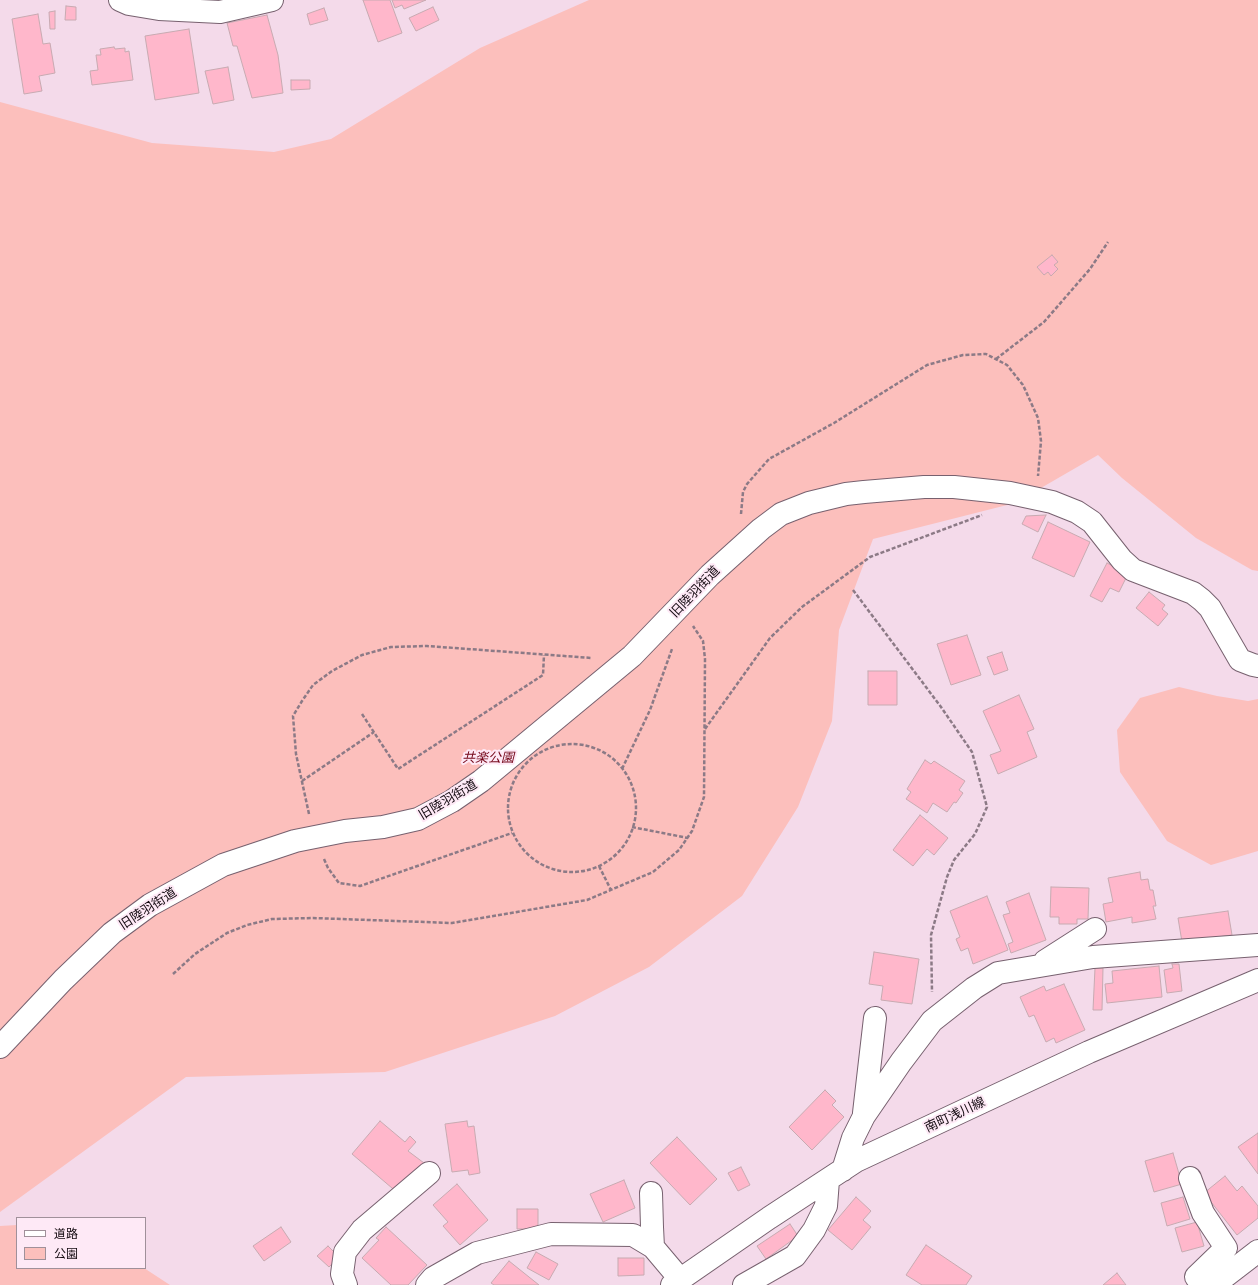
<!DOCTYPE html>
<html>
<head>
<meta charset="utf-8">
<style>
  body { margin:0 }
  #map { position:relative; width:1258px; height:1285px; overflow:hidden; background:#f4daea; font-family:Literata,"Noto Sans JP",serif }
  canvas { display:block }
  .legend { position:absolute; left:16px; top:1217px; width:130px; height:52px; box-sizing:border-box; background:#fee9f6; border:1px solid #a0909a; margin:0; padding:5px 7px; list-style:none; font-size:12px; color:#130a10 }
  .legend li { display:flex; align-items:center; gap:8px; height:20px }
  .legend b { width:20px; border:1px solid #a0909a }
</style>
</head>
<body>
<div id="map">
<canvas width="1258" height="1285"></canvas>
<ul class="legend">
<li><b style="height:5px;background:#fff"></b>道路</li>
<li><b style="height:11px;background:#fcbfbc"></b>公園</li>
</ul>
</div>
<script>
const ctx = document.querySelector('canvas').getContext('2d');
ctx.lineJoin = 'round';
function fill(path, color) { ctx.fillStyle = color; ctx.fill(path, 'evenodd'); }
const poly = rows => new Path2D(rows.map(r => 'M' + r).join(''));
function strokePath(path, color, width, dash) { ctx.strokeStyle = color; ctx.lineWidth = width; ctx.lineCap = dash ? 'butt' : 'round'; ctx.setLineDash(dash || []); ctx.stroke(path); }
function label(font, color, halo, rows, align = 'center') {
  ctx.font = font + ' Literata,"Noto Sans JP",serif'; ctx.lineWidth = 4; ctx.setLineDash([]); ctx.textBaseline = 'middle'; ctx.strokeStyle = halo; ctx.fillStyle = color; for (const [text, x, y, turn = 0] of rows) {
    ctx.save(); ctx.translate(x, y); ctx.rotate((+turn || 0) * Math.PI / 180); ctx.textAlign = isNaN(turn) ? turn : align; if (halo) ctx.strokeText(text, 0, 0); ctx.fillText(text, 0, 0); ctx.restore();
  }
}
const green = poly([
  [589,0,1258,0,1258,571,1252,570,1196,538,1122,478,1098,455,1015,503,873,539,839,630,832,721,798,807,742,896,649,967,555,1016,385,1072,186,1077,0,1212,0,102,152,143,274,152,331,139,480,48],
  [1179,687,1217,696,1248,701,1258,699,1258,851,1211,865,1167,841,1120,772,1117,730,1140,698],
  [17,1225,17,1268,144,1268,170,1285,0,1285,0,1226]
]);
const building = poly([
  [363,0,390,0,402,33,378,42,363,0],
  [392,0,426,0,404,9,402,5,395,8,392,0],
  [66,6,76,7,76,20,65,20,66,6],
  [433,7,439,20,416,31,409,18,433,7],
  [324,8,328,20,310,25,307,14,324,8],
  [55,11,55,29,50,29,49,12,55,11],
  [38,14,43,44,50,43,55,73,39,76,42,91,24,94,12,19,38,14],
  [267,15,278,55,283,93,252,98,237,46,233,46,227,23,267,15],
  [189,29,199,93,155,100,145,36,189,29],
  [114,47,115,49,125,48,125,52,129,51,133,80,92,85,90,71,98,70,96,55,101,55,100,49,114,47],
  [228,67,234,100,213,104,205,71,228,67],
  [291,80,310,80,310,89,291,90,291,80],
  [1052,255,1058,262,1054,265,1058,269,1051,276,1048,272,1044,275,1037,267,1052,255],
  [1046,515,1038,532,1022,524,1026,516,1046,515],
  [1048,522,1090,542,1074,577,1032,558,1048,522],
  [1107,563,1128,574,1119,592,1110,588,1102,602,1090,596,1107,563],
  [1149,592,1165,605,1162,609,1168,614,1158,626,1136,608,1149,592],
  [967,635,981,675,951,685,937,644,967,635],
  [1002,652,1008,670,994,675,987,657,1002,652],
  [868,671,897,671,897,705,868,705,868,671],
  [1019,695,1034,729,1027,732,1037,757,998,774,990,755,1001,751,983,711,1019,695],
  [925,760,931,764,934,761,965,781,959,790,963,793,956,803,954,802,947,812,933,803,927,813,906,799,911,792,907,789,925,760],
  [920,815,948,838,934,855,927,849,913,866,893,850,920,815],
  [1140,872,1141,880,1148,879,1150,890,1153,890,1156,906,1153,906,1156,919,1132,923,1132,917,1106,922,1103,904,1113,902,1108,878,1140,872],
  [1051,887,1089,888,1088,919,1077,919,1077,924,1059,924,1059,917,1050,917,1051,887],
  [1029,893,1046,940,1011,953,1008,944,1013,942,1003,915,1010,913,1006,902,1029,893],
  [987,896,1008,950,973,964,968,948,961,951,956,939,960,937,950,911,987,896],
  [1228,911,1232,935,1182,942,1178,918,1228,911],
  [874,952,919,959,912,1004,881,1000,883,986,869,984,874,952],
  [1172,964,1179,964,1182,991,1167,993,1164,970,1173,968,1172,964],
  [1159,966,1162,997,1107,1003,1105,984,1113,983,1112,971,1159,966],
  [1095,968,1103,968,1102,1010,1093,1010,1095,968],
  [1064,984,1085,1030,1056,1043,1054,1038,1046,1042,1034,1015,1029,1017,1020,997,1044,986,1046,991,1064,984],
  [825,1090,836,1101,832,1105,844,1117,812,1150,789,1127,825,1090],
  [380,1121,405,1142,410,1136,416,1142,408,1151,424,1163,399,1194,352,1154,380,1121],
  [467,1121,468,1127,474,1126,480,1173,469,1175,468,1170,452,1172,445,1124,467,1121],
  [1258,1133,1258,1174,1238,1147,1258,1133],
  [677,1137,717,1179,690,1205,650,1163,677,1137],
  [1173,1153,1182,1184,1154,1192,1145,1161,1173,1153],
  [741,1167,750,1185,738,1191,728,1173,741,1167],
  [1225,1176,1237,1191,1242,1186,1258,1206,1258,1218,1237,1235,1204,1193,1225,1176],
  [624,1180,635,1208,603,1222,590,1194,624,1180],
  [457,1184,488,1220,460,1245,443,1226,448,1222,433,1205,457,1184],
  [856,1197,871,1211,863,1220,871,1227,852,1250,828,1230,856,1197],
  [1183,1197,1190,1219,1167,1226,1161,1203,1183,1197],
  [517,1209,538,1209,538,1229,517,1229,517,1209],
  [1197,1222,1204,1246,1182,1252,1175,1228,1197,1222],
  [790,1224,798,1236,766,1259,757,1246,790,1224],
  [281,1227,291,1242,264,1261,253,1246,281,1227],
  [386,1227,427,1265,408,1285,391,1285,362,1258,379,1240,376,1238,386,1227],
  [926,1245,972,1276,966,1285,922,1285,906,1275,926,1245],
  [328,1246,339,1257,329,1267,317,1256,328,1246],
  [536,1252,558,1264,549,1280,527,1268,536,1252],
  [618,1258,644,1258,644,1275,618,1276,618,1258],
  [509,1261,539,1285,494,1285,491,1283,509,1261],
  [1117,1273,1126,1285,1103,1285,1117,1273]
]);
const path = poly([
  [996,359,1044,322,1090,269,1108,242],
  [741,514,743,492,747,484,769,459,834,423,927,365,963,355,986,354,1007,365,1023,385,1038,418,1041,441,1038,476],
  [853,590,941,707,972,752,987,807,975,834,954,860,947,877,931,935,932,992],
  [362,714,398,769,543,675,544,655],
  [705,729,770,638,802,607,870,557,982,515],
  '508 808a64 64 0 1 1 128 0a64 64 0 1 1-128 0Z',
  [622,769,650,710,672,649],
  [302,781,374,732],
  [309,814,296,754,293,716,302,701,313,685,332,671,362,655,391,647,427,646,592,658],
  [632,827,688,838],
  [324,859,328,868,339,883,360,886,512,833],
  [599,866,611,890],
  [173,974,195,954,227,933,247,925,272,919,313,918,452,923,587,900,653,872,679,850,692,831,704,797,705,659,703,641,693,626]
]);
const minor = poly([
  [120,0,129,4,159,9,220,12,272,0],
  [1045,961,1095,929],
  [0,1047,63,980,112,933,150,905,223,865,295,841,345,831,383,827,418,819,452,801,481,781,632,656,710,575,761,529,781,514,809,503,846,494,864,492,924,487,954,487,1010,493,1052,502,1077,512,1092,522,1122,560,1133,570,1193,593,1202,600,1210,608,1240,660,1253,665,1258,666],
  [864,1113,875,1018],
  [843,1170,853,1138,864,1116,901,1062,932,1021,974,988,998,973,1093,957,1258,945],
  [1190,1178,1203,1213,1226,1248,1196,1277,1203,1285],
  [651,1193,652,1227,653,1247],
  [346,1285,342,1274,345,1252,362,1230,429,1173],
  [427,1285,433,1278,477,1253,551,1234,633,1235,653,1247,680,1279],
  [672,1285,769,1218,856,1161,1089,1052,1258,980],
  [744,1285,795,1256,814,1230,826,1206,828,1180],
  [1214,1285,1258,1251]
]);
const streetNames = [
  ["旧陸羽街道",695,592,-46],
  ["旧陸羽街道",448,800,-31],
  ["旧陸羽街道",148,909,-33],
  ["南町浅川線",955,1115,-25]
];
const parkNames = [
  ["共楽公園",488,758]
];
fill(green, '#fcbfbc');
fill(building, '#ffb7cb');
strokePath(building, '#c7aab1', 1);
strokePath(minor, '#77616f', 24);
strokePath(path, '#8c7a86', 2.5, [4, 2]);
strokePath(minor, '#fff', 22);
label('13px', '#130a10', '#fee9f6', streetNames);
label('italic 13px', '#730517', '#fee9f6', parkNames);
</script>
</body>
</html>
